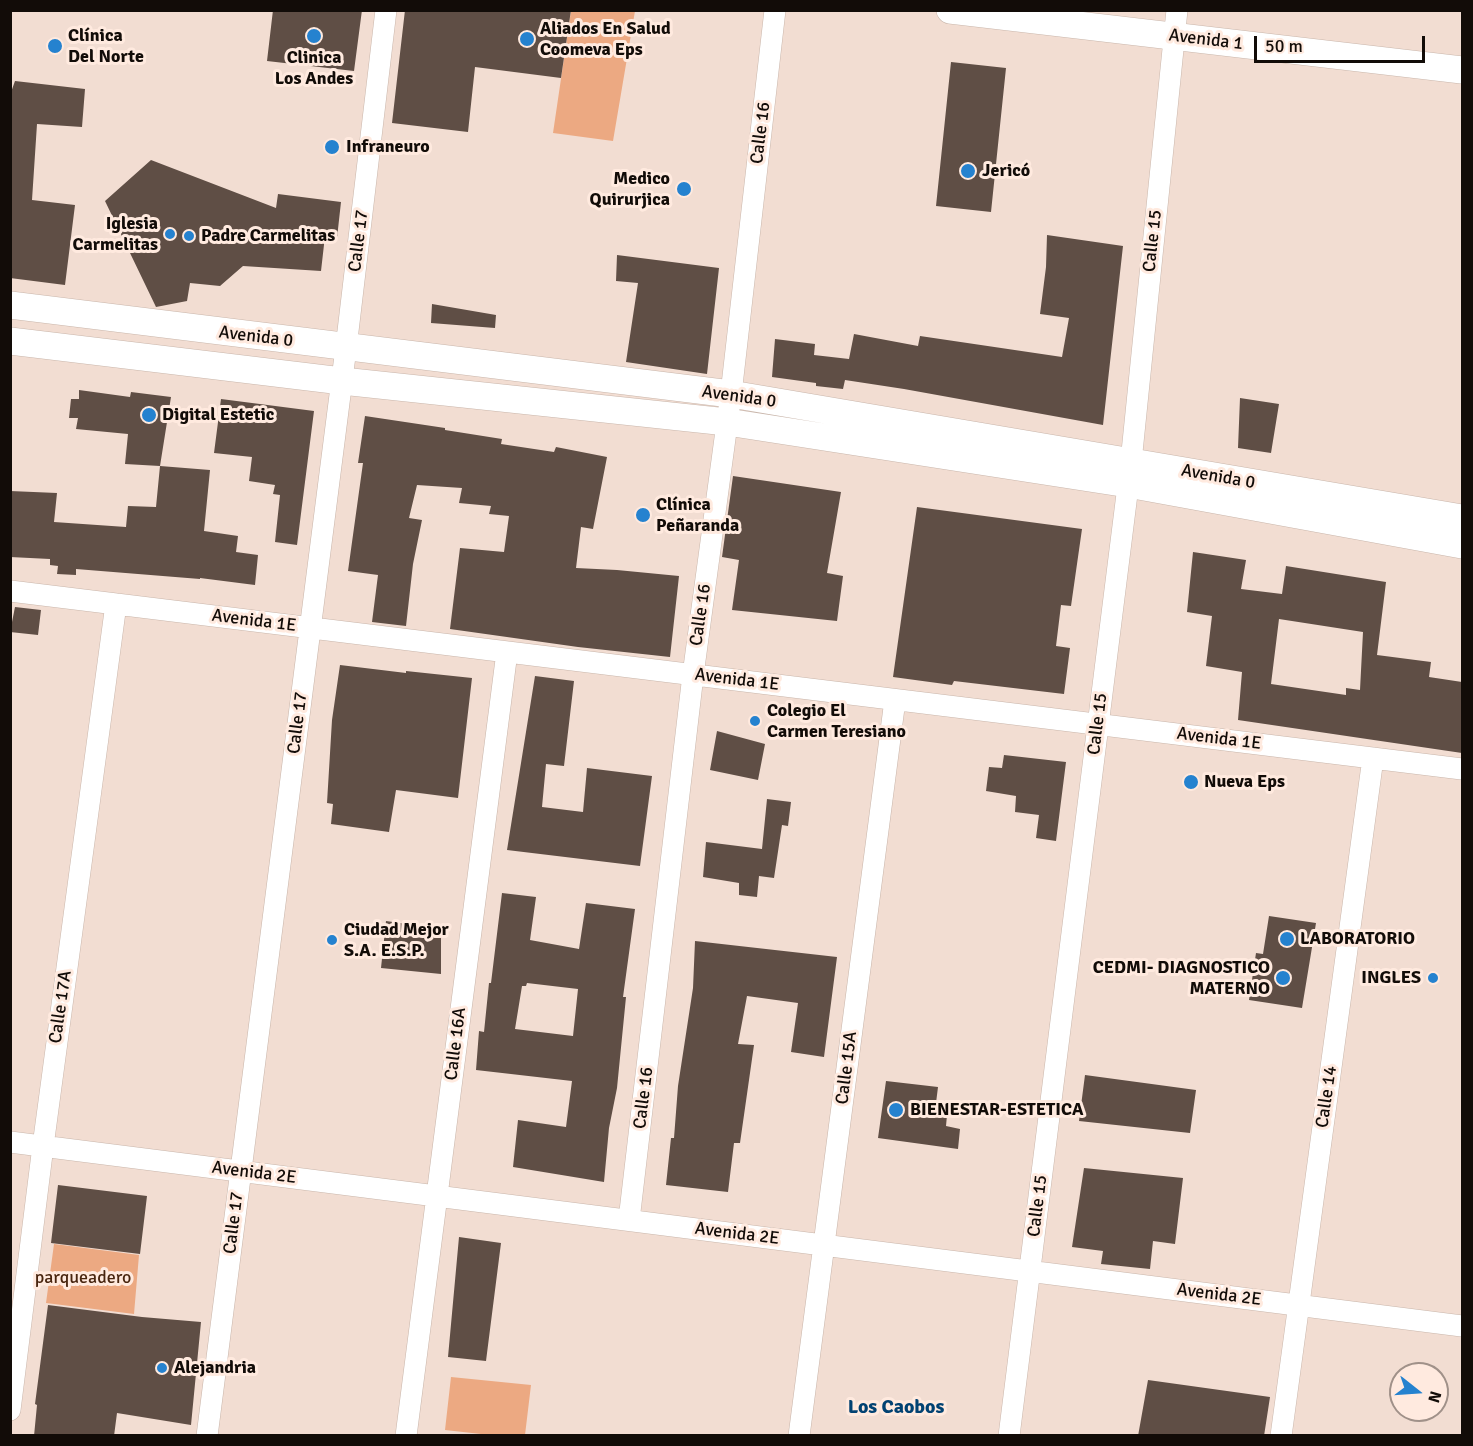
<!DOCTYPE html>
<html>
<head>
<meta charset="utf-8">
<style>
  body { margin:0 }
  #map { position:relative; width:1473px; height:1446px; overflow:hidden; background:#f2ddd2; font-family:Signika,sans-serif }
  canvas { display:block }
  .frame { position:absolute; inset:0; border:12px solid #120c08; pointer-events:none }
  .north { position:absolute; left:1389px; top:1362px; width:60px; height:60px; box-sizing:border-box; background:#ffeadf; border:2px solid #a09189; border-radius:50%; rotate:107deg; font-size:16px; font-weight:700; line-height:24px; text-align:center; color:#120c08 }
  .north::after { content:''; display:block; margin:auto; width:21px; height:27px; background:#2582cf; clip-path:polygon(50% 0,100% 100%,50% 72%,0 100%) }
  .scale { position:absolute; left:1254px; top:36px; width:171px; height:27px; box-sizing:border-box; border:3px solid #120c08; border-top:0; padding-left:8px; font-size:18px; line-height:21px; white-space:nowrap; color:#120c08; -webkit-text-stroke:4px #ffeadf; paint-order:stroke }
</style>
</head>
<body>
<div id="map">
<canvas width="1473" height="1446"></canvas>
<div class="frame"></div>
<div class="north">N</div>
<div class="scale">50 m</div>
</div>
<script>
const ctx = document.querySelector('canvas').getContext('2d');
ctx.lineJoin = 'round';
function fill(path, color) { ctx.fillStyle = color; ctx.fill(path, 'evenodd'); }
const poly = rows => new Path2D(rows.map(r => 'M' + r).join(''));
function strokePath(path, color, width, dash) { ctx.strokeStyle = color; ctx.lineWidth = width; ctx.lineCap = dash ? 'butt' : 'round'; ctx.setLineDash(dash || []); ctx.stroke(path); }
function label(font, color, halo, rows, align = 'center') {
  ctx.font = font + ' Signika,sans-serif'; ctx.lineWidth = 6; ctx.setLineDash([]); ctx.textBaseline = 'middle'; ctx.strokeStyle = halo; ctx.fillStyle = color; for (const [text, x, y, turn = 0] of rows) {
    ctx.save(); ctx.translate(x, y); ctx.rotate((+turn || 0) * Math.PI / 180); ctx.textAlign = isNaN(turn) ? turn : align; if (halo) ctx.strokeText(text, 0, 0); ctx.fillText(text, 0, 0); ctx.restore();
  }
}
const green = poly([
  [571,11,635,11,613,141,553,133],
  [54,1244,139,1255,134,1314,46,1303],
  [451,1377,531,1385,525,1435,490,1435,445,1430]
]);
const building = poly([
  [273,10,362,10,354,71,267,61],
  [405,10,571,10,561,78,475,67,468,132,392,123],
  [951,62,1006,68,991,212,936,206],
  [15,81,85,89,82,127,37,124,32,200,75,205,65,285,10,278,10,95],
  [151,160,276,208,278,194,341,202,337,238,325,236,321,271,243,266,220,286,190,283,187,301,156,307,105,201],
  [1047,235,1123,246,1103,425,904,389,845,380,843,389,816,386,816,383,772,377,775,339,815,344,814,355,849,359,854,334,918,346,920,336,1062,357,1069,318,1040,314,1046,267],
  [617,255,719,268,707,374,626,362,638,283,616,281],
  [432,304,496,315,495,328,431,323],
  [79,390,130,397,131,392,171,397,160,466,125,464,128,434,76,429,78,418,69,418,71,399,79,399],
  [1240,398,1279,404,1271,453,1238,448],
  [221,399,314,411,297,545,275,542,280,495,273,494,275,485,249,481,252,457,214,453],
  [365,416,445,428,445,430,502,439,501,444,554,452,556,447,607,457,593,529,581,527,576,568,617,570,679,576,670,657,578,647,450,629,460,548,504,552,509,516,489,514,491,506,459,503,462,488,417,485,409,518,422,520,413,564,406,626,372,622,378,575,348,571,363,463,358,463],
  [160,466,210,470,204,531,238,536,236,552,258,555,255,585,200,578,200,579,76,569,76,575,57,574,58,566,50,565,50,559,10,557,10,491,57,493,54,522,126,527,128,506,156,507],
  [733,476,841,492,827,573,843,576,837,621,732,610,739,560,722,557],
  [917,507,1082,529,1071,606,1061,605,1056,646,1070,648,1064,694,954,681,952,685,893,677],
  [1193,552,1246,560,1241,589,1282,594,1286,566,1386,582,1377,655,1431,662,1429,677,1462,682,1462,753,1238,720,1242,672,1206,666,1212,616,1187,612],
  [1279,619,1363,632,1360,690,1346,688,1346,695,1271,684],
  [15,607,41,610,38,635,10,632],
  [340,665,406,673,406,671,472,678,458,798,396,790,389,832,331,824,333,804,327,803,332,720],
  [535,676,574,681,564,766,546,764,542,807,583,812,587,768,652,776,640,866,507,850],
  [717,731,765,744,758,780,710,770],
  [1004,755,1066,762,1056,841,1036,838,1039,815,1015,812,1016,796,986,791,989,767,1002,768],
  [767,799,791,802,788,826,782,825,774,878,759,876,757,897,739,895,739,883,703,877,706,842,762,849],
  [502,893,536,897,530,940,579,949,586,903,635,909,623,997,626,997,617,1088,609,1128,604,1182,513,1167,518,1120,566,1127,572,1081,476,1070,479,1031,484,1032,489,983,491,983],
  [527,983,578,989,573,1036,515,1029,522,986,526,986],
  [1269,916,1316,923,1302,1008,1249,1000,1256,953,1263,954],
  [386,921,435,928,434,938,441,938,441,974,381,968],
  [695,941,837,957,824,1057,791,1052,798,1003,747,996,738,1044,754,1045,740,1143,734,1143,728,1192,666,1185,671,1138,674,1138,678,1086,693,988],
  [1085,1075,1196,1090,1190,1133,1079,1121],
  [886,1081,938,1087,936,1103,948,1104,946,1126,960,1129,958,1149,878,1138],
  [1084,1168,1183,1178,1175,1244,1153,1241,1150,1269,1101,1264,1103,1251,1072,1247],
  [58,1185,147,1196,140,1254,51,1243],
  [459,1237,501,1243,486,1361,448,1357],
  [48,1305,142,1317,201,1322,191,1425,117,1413,114,1436,34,1436,37,1405,35,1404],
  [1148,1380,1270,1397,1264,1436,1138,1436]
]);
const minor = poly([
  [10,591,1462,769],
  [10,1142,1462,1326],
  [629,1220,693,675,731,394,775,10],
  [10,1410,43,1146,116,604],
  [207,1436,346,348,386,10],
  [406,1436,507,652],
  [799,1436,895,700],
  [1009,1436,1131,462,1177,10],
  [1281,1436,1373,758]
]);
const tertiary = poly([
  [950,10,1462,70],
  [10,305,731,394,1462,518],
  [10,341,342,381,727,422,1128,484,1462,545]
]);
const markers = [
  [314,36,8,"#2582cf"],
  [527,39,8,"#2582cf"],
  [55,46,8,"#2582cf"],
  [332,147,8,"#2582cf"],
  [968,171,8,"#2582cf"],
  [684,189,8,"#2582cf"],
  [170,234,6,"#2582cf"],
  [189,236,6,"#2582cf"],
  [149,415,8,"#2582cf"],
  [643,515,8,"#2582cf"],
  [755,721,6,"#2582cf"],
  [1191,782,8,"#2582cf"],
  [1287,939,8,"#2582cf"],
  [332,940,6,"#2582cf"],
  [1283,978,8,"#2582cf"],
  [1433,978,6,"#2582cf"],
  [896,1110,8,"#2582cf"],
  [162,1368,6,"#2582cf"]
];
const poiNames = [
  ["Aliados En Salud",540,29],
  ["Coomeva Eps",540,50],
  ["Clínica",68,36],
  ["Del Norte",68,57],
  ["Clinica",314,58,"center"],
  ["Los Andes",314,79,"center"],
  ["Infraneuro",346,147],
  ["Jericó",982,171],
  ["Medico",670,179,"right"],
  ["Quirurjica",670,200,"right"],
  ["Iglesia",158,224,"right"],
  ["Carmelitas",158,245,"right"],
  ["Padre Carmelitas",201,236],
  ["Digital Estetic",162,415],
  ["Clínica",656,505],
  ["Peñaranda",656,526],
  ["Colegio El",767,711],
  ["Carmen Teresiano",767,732],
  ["Nueva Eps",1204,782],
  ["Ciudad Mejor",344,930],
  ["S.A. E.S.P.",344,951],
  ["LABORATORIO",1300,939],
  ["CEDMI- DIAGNOSTICO",1270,968,"right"],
  ["MATERNO",1270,989,"right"],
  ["INGLES",1421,978,"right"],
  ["BIENESTAR-ESTETICA",910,1110],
  ["Alejandria",174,1368]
];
const streetNames = [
  ["Avenida 1",1206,40,7],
  ["Calle 16",761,133,-83],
  ["Calle 17",359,241,-83],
  ["Calle 15",1153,241,-84],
  ["Avenida 0",256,337,7],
  ["Avenida 0",739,397,8],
  ["Avenida 0",1218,477,10],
  ["Calle 16",701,615,-82],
  ["Avenida 1E",254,621,7],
  ["Avenida 1E",737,680,7],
  ["Calle 17",298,723,-83],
  ["Calle 15",1098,724,-83],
  ["Avenida 1E",1219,739,7],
  ["Calle 17A",61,1007,-82],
  ["Calle 16A",456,1044,-83],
  ["Calle 15A",847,1068,-83],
  ["Calle 14",1327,1097,-82],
  ["Calle 16",644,1098,-83],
  ["Avenida 2E",254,1173,7],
  ["Calle 15",1038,1206,-83],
  ["Calle 17",234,1223,-83],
  ["Avenida 2E",737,1234,7],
  ["Avenida 2E",1219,1295,7]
];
const parkNames = [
  ["parqueadero",83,1278]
];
const neighbourhoodNames = [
  ["Los Caobos",896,1408]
];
fill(green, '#eca982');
fill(building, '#5f4e45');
strokePath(minor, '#c9b6ab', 22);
strokePath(tertiary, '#c9b6ab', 28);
strokePath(minor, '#fff', 21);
strokePath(tertiary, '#fff', 27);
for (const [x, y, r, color] of markers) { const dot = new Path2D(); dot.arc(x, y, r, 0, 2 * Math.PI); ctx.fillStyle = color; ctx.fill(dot); strokePath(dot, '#ffeadf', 2); }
label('bold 18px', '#120c08', '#ffeadf', poiNames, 'left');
label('18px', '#120c08', '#ffeadf', streetNames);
label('18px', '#48250f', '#ffeadf', parkNames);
label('bold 20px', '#024272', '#ffeadf', neighbourhoodNames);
</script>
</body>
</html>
